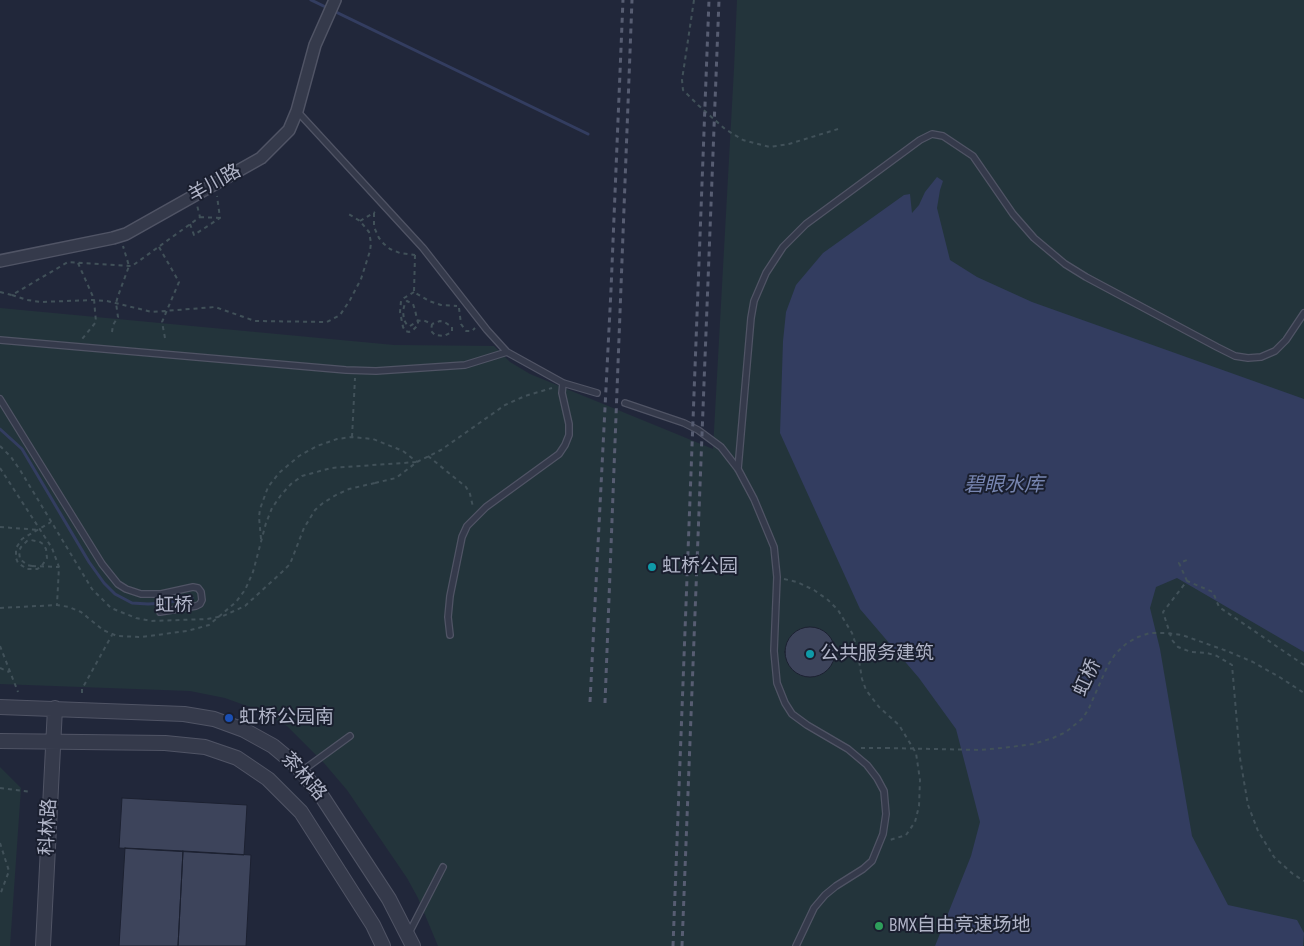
<!DOCTYPE html>
<html>
<head>
<meta charset="utf-8">
<style>
  body { margin:0 }
  canvas { display:block; background:#21273a }
</style>
</head>
<body>
<canvas width="1304" height="946"></canvas>
<script>
const ctx = document.querySelector('canvas').getContext('2d');
ctx.lineJoin = 'round';
function fill(path, color) { ctx.fillStyle = color; ctx.fill(path, 'evenodd'); }
const poly = rows => new Path2D(rows.map(r => 'M' + r).join(''));
function strokePath(path, color, width, dash) { ctx.strokeStyle = color; ctx.lineWidth = width; ctx.lineCap = dash ? 'butt' : 'round'; ctx.setLineDash(dash || []); ctx.stroke(path); }
function label(font, color, halo, rows, align = 'center') {
  ctx.font = font + ' "Sofia Sans Condensed","Noto Sans SC",sans-serif'; ctx.lineWidth = 4; ctx.setLineDash([]); ctx.textBaseline = 'middle'; ctx.strokeStyle = halo; ctx.fillStyle = color; for (const [text, x, y, turn = 0] of rows) {
    ctx.save(); ctx.translate(x, y); ctx.rotate((+turn || 0) * Math.PI / 180); ctx.textAlign = isNaN(turn) ? turn : align; if (halo) ctx.strokeText(text, 0, 0); ctx.fillText(text, 0, 0); ctx.restore();
  }
}
const green = poly([
  [737,0,1304,0,1304,946,438,946,418,898,407,878,347,790,324,763,287,726,261,711,225,698,190,691,0,684,0,308,394,345,494,346,510,362,530,374,713,449,734,69],
  [0,767,21,788,10,946,0,946]
]);
const water = poly([
  [937,177,943,181,940,190,937,208,950,260,977,277,1032,302,1304,399,1304,652,1177,578,1156,587,1150,608,1160,649,1192,836,1228,905,1297,920,1304,933,1303,946,935,946,971,856,980,822,956,729,919,678,860,609,780,433,783,341,786,312,796,285,823,253,904,195,910,194,912,213,919,205,925,192]
]);
const stream = poly([
  [311,0,588,134],
  [0,429,22,449,89,562,104,583,115,594,132,603,148,604,164,603,192,598]
]);
const building = poly([
  '785 652a25 25 0 1 1 50 0a25 25 0 1 1-50 0Z',
  [122,798,247,805,244,855,119,848,122,798],
  [125,848,183,851,178,946,119,946,125,848],
  [183,851,251,855,246,946,178,946,183,851]
]);
const path = poly([
  [694,0,682,80,683,90,698,105,725,129,743,140,770,147,789,144,838,129],
  [374,213,374,227,379,238,384,244,390,249,400,253,415,255],
  [200,217,220,218],
  [360,221,375,212],
  [190,224,194,235,220,218,217,196],
  [159,247,179,282,162,322,165,338],
  [415,255,414,292,429,301,441,305,457,306],
  [78,263,94,299,95,311,96,322,82,339],
  [0,292,12,295,68,262,132,266,200,217,197,205],
  [414,292,404,298,401,301,400,312,403,327,405,331,409,332,413,330,418,325,418,321,417,319,415,310,413,304,407,301,405,303,403,311,404,320,407,325,410,326,418,321,423,320,432,324,431,331,435,335,444,336,452,332,452,327,446,323,440,321,432,324],
  [12,295,27,300,41,302,93,300,107,301,152,312,215,307,255,321,327,322,340,315,350,300,361,279,370,251,371,243,369,232,360,221,347,213],
  [459,308,461,324,466,331,472,331,475,328],
  [112,332,113,325,118,317,116,303,118,296,129,266,123,246],
  [352,437,355,378],
  [428,456,466,487,470,494,473,507],
  [0,468,52,548,59,567,57,604],
  [375,483,396,478,417,462,441,450,505,405,525,396,552,388],
  [0,527,40,530],
  [261,539,259,517,260,509,268,487,279,473,299,456,317,446,337,439,352,437,373,439,403,451,417,462],
  [32,566,59,567],
  [784,579,797,582,814,590,828,600,838,610,852,633,857,648,862,679,866,690,879,707,899,725,916,753,920,780,919,806,915,822,906,835,890,840],
  [1187,581,1179,563,1187,560],
  [0,608,57,605,69,607,81,612,103,630,117,636,142,637,164,634,187,631,209,625,236,602,245,590,253,572,266,523,272,508,281,495,291,484,302,476,331,468,417,462],
  [0,646,18,692],
  [1304,665,1219,607,1213,592,1187,581,1163,612,1172,640,1178,647,1191,652,1207,653,1217,656,1232,665,1240,758,1248,805,1258,831,1274,857,1293,874,1304,881],
  [0,668,9,672],
  [82,693,82,689,112,635],
  [861,748,886,748],
  [0,788,31,792],
  [0,843,9,871,0,895]
]);
const service = poly([
  [297,111,423,248,487,330,507,352,563,383,597,393],
  [0,340,346,370,376,371,465,365,507,352],
  [0,399,102,564,118,584,126,589,141,594,161,594,193,587,198,588,201,592,202,600,200,604,196,606,160,612],
  [625,403,684,423,698,430,721,447,738,469,754,499,774,547,777,577,774,651,777,683,785,703,792,714,807,725,848,749,867,765,877,778,884,791,886,814,883,834,872,861,863,869,836,886,825,895,814,908,796,946],
  [738,469,751,318,754,301,766,273,783,247,806,224,920,140,932,134,943,136,973,156,1013,214,1034,238,1065,264,1086,277,1217,347,1235,356,1248,358,1261,357,1275,351,1286,340,1304,313],
  [450,635,448,617,450,596,462,537,467,526,486,507,559,454,565,445,569,435,569,424,562,393,563,383],
  [302,771,350,736],
  [409,933,443,867]
]);
const minor = poly([
  [0,261,113,238,126,234,261,158,289,130,297,111,315,45,335,0]
]);
const tertiary = poly([
  [0,707,184,714,214,719,244,730,273,746,297,766,321,795,389,899,413,946],
  [0,741,165,743,205,747,237,758,268,779,301,812,373,925,383,946],
  [43,946,55,708]
]);
const rail = poly([
  [590,702,611,290,623,0],
  [605,703,632,0],
  [673,946,709,0],
  [682,946,719,0]
]);
const pathBridge = poly([
  [0,446,11,457,20,470,92,589,111,608,136,618,151,621,207,619,223,616,245,606,282,572,290,564,304,528,315,510,323,503,336,495,349,489,375,483],
  [32,566,27,565,20,559,19,551,21,547,27,541,31,540,40,542,43,544,46,549,47,558,41,567,37,569,27,569,18,563,16,558,16,548,22,539,51,522],
  [886,748,980,750,1011,747,1033,744,1053,738,1066,732,1083,718,1089,708,1108,665,1116,653,1127,643,1138,637,1150,633,1165,633,1182,635,1227,651,1253,662,1281,678,1304,693]
]);
const markers = [
  [652,567,5,"#0f9aa8"],
  [810,654,5,"#0f9aa8"],
  [229,718,5,"#1a4fb4"],
  [879,926,5,"#2e9e5b"]
];
const streetNames = [
  ["羊川路",215,184,-29],
  ["虹桥",174,606],
  ["虹桥",1088,678,-65],
  ["茶林路",303,777,48],
  ["科林路",49,827,-87]
];
const poiNames = [
  ["虹桥公园",662,567],
  ["公共服务建筑",820,654],
  ["虹桥公园南",239,718],
  ["BMX自由竞速场地",889,926]
];
const waterNames = [
  ["碧眼水库",1004,486]
];
fill(green, '#23343b');
fill(water, '#333d60');
strokePath(stream, '#333d60', 3);
fill(building, '#3d445b');
strokePath(building, '#1c2131', 1);
strokePath(service, '#505465', 8);
strokePath(minor, '#505465', 14);
strokePath(tertiary, '#505465', 16);
strokePath(path, '#415159', 2, [4, 4]);
strokePath(service, '#353a4b', 5.5);
strokePath(minor, '#353a4b', 11);
strokePath(tertiary, '#353a4b', 14);
strokePath(rail, '#575d72', 3, [5, 5]);
strokePath(pathBridge, '#415159', 2, [4, 4]);
for (const [x, y, r, color] of markers) { const dot = new Path2D(); dot.arc(x, y, r, 0, 2 * Math.PI); ctx.fillStyle = color; ctx.fill(dot); strokePath(dot, '#1a1f2f', 2); }
label('19px', '#b0b4c7', '#1a1f2f', streetNames);
label('19px', '#b0b4c7', '#1a1f2f', poiNames, 'left');
label('italic 20px', '#7785b0', '#1a1f2f', waterNames);
</script>
</body>
</html>
